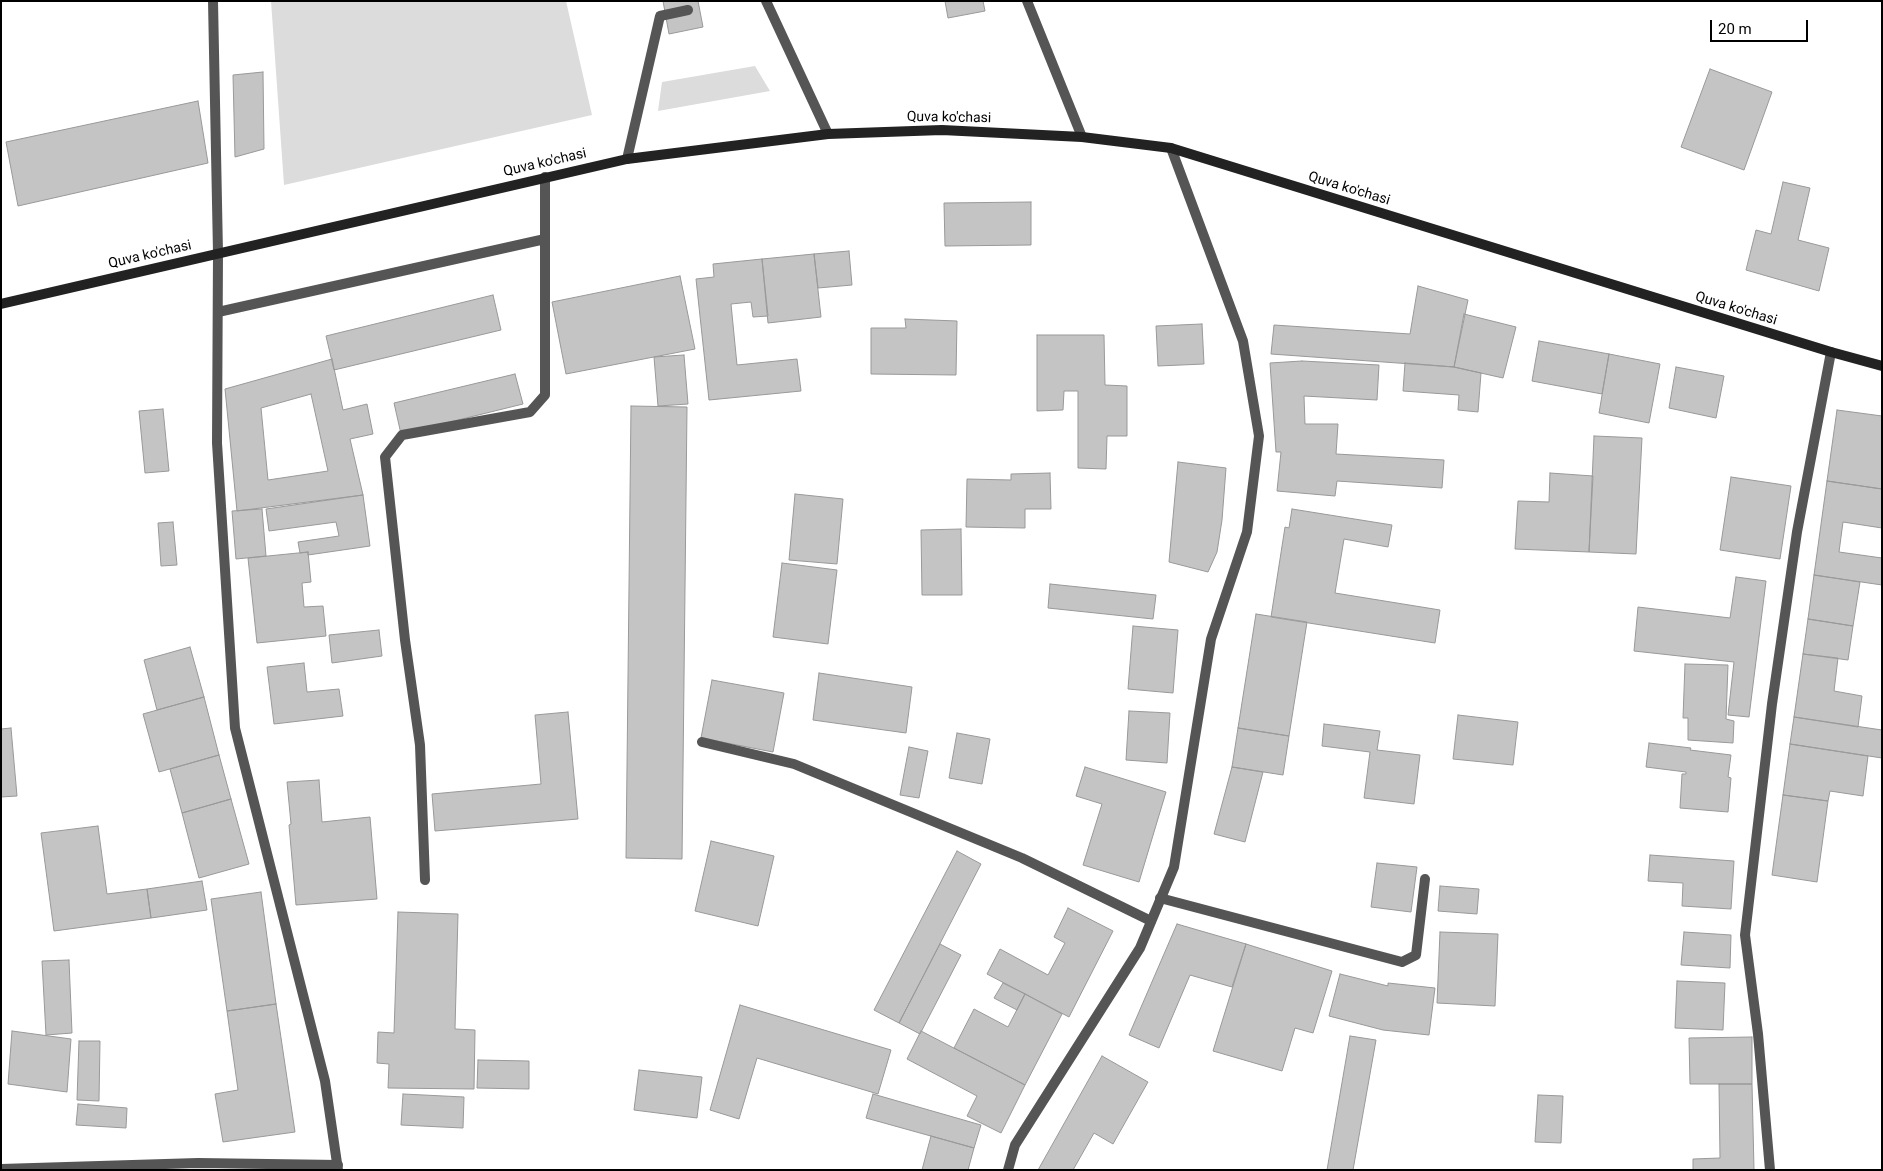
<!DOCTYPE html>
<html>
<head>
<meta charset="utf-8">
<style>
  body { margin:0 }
  #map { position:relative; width:1883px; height:1171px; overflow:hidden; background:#fff; font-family:Roboto,sans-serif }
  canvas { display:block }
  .frame { position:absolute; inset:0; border:2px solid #000; pointer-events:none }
  .scale { position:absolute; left:1710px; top:20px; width:98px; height:22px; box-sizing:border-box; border:2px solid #000; border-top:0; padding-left:6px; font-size:15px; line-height:18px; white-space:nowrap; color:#000; -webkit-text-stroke:4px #fff; paint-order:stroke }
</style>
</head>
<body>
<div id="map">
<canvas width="1883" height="1171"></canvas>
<div class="frame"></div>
<div class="scale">20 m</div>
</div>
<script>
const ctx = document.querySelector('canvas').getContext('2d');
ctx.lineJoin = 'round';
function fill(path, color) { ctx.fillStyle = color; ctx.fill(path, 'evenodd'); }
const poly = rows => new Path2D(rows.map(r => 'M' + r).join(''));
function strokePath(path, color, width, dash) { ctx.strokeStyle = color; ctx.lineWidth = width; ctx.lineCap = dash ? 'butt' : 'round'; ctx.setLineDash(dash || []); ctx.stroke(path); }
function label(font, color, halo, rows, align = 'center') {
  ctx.font = font + ' Roboto,sans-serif'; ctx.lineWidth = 4; ctx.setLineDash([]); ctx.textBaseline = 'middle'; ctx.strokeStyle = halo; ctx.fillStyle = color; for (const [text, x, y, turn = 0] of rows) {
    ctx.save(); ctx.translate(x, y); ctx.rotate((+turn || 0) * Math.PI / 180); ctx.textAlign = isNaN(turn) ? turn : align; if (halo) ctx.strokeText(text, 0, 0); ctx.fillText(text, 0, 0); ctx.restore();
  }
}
const green = poly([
  [271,1,566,1,592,115,284,185],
  [755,66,770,91,658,111,662,82]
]);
const building = poly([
  [663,1,698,1,703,27,669,34,663,1],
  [945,1,983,1,985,11,948,18,945,1],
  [1710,69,1772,92,1744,170,1681,147,1710,69],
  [263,72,264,149,235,157,233,75,263,72],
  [198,101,208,163,18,206,6,142,198,101],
  [1783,182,1810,188,1798,240,1829,248,1819,291,1746,270,1756,230,1771,234,1783,182],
  [1031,202,1031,245,945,246,944,203,1031,202],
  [849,251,852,285,818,288,814,254,849,251],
  [814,254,821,317,768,323,762,259,814,254],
  [762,259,768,316,753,317,751,302,731,304,737,365,797,359,801,391,709,400,696,279,714,277,713,264,762,259],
  [680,276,695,349,566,374,552,302,680,276],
  [1418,286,1468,300,1454,367,1271,354,1274,325,1410,334,1418,286],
  [493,295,501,330,334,370,326,336,493,295],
  [1464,314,1516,327,1503,378,1454,367,1464,314],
  [905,319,957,321,956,375,871,374,871,328,906,328,905,319],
  [1202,324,1204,364,1158,366,1156,326,1202,324],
  [1037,335,1104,335,1105,385,1127,386,1127,436,1107,436,1106,469,1078,468,1078,391,1064,391,1063,410,1037,411,1037,335],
  [1539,341,1609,354,1602,394,1532,381,1539,341],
  [1609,354,1660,364,1649,423,1599,413,1609,354],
  [684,355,688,404,658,406,654,357,684,355],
  [332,359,343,410,367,404,373,434,350,439,363,495,237,511,225,389,332,359],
  [311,394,328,471,268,480,261,408,311,394],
  [1302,361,1379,365,1377,400,1304,396,1305,424,1338,424,1336,454,1444,460,1442,488,1337,481,1335,496,1277,491,1281,452,1276,452,1270,363,1302,361],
  [1405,363,1454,367,1481,373,1478,412,1458,410,1459,395,1403,391,1405,363],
  [1676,367,1724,376,1716,418,1669,408,1676,367],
  [515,374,523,404,401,434,394,403,515,374],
  [631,406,687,407,682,859,626,858,631,406],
  [163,409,169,471,145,473,139,411,163,409],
  [1837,410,1882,416,1882,489,1827,481,1837,410],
  [1594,436,1642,438,1636,554,1589,552,1594,436],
  [1178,462,1226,468,1222,520,1217,552,1208,572,1169,562,1178,462],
  [1050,473,1051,509,1025,509,1025,528,966,527,967,479,1011,480,1011,474,1050,473],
  [1550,473,1593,476,1589,552,1515,549,1518,501,1549,502,1550,473],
  [1731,477,1791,486,1780,559,1720,550,1731,477],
  [1827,481,1882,489,1882,528,1843,522,1839,552,1882,558,1882,585,1814,575,1827,481],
  [795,494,843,499,837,564,789,560,795,494],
  [363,495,370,546,308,555,308,552,300,553,298,542,339,536,336,522,269,531,266,509,363,495],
  [262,509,266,556,236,559,232,511,262,509],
  [1292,509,1392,525,1388,547,1344,539,1335,593,1440,610,1435,643,1271,617,1285,527,1289,528,1292,509],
  [173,522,177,565,161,566,158,523,173,522],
  [961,529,962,595,922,595,921,530,961,529],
  [308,552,311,582,302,583,304,607,323,606,326,636,257,643,248,558,308,552],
  [782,563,837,570,828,644,773,637,782,563],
  [1814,575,1860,582,1853,626,1808,619,1814,575],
  [1736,577,1766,581,1749,717,1728,715,1734,662,1634,651,1638,607,1730,618,1736,577],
  [1050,584,1156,595,1153,619,1048,608,1050,584],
  [1256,614,1307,622,1289,736,1238,728,1256,614],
  [1808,619,1853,626,1848,660,1803,654,1808,619],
  [1133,626,1178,630,1173,693,1128,689,1133,626],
  [379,630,382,656,332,663,329,635,379,630],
  [190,647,204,697,157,710,144,660,190,647],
  [1803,654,1838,658,1834,691,1862,696,1858,727,1794,717,1803,654],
  [304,663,307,692,339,689,343,716,274,724,267,667,304,663],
  [1685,664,1728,665,1726,719,1734,721,1733,743,1688,740,1688,718,1683,718,1685,664],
  [819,673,912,687,906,733,813,720,819,673],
  [712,680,784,693,773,752,701,738,712,680],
  [204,697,219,755,159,772,143,714,204,697],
  [1129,711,1170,713,1167,763,1126,760,1129,711],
  [568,712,578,819,435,831,432,794,541,784,535,715,568,712],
  [1458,715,1518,722,1513,765,1453,759,1458,715],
  [1794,717,1882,730,1882,758,1790,744,1794,717],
  [1324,724,1380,731,1377,750,1420,755,1414,804,1364,798,1370,752,1322,746,1324,724],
  [11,728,17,796,1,797,1,729,11,728],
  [1238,728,1289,736,1283,775,1232,767,1238,728],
  [957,733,990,739,982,784,949,778,957,733],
  [1649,743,1691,748,1690,750,1731,755,1728,777,1731,778,1728,812,1680,808,1682,774,1686,774,1686,772,1646,767,1649,743],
  [1790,744,1868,756,1863,796,1830,791,1828,801,1783,795,1790,744],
  [909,747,928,751,919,798,900,795,909,747],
  [219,755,231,799,182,813,170,769,219,755],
  [1085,767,1166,792,1139,882,1083,865,1102,804,1076,796,1085,767],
  [1232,767,1263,772,1245,842,1214,834,1232,767],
  [319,780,322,822,370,817,377,899,296,905,289,825,291,824,287,782,319,780],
  [1783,795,1828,801,1817,882,1772,875,1783,795],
  [231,799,249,864,199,878,182,813,231,799],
  [98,826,107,894,147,889,151,918,54,931,41,833,98,826],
  [711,841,774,856,758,926,695,911,711,841],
  [957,851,981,864,899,1023,874,1010,957,851],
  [1650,855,1734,861,1731,909,1682,906,1683,883,1648,881,1650,855],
  [1377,863,1417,867,1411,912,1371,907,1377,863],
  [202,881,207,910,151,918,147,889,202,881],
  [1440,886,1479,889,1477,914,1438,911,1440,886],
  [261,892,276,1004,227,1011,211,899,261,892],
  [1068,908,1113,931,1069,1017,987,974,1000,949,1048,975,1065,943,1054,937,1068,908],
  [398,912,458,914,455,1029,475,1030,474,1089,388,1088,389,1064,377,1063,378,1032,394,1033,398,912],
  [1177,924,1246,944,1232,987,1190,975,1159,1048,1129,1035,1177,924],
  [1440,932,1498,934,1495,1006,1437,1003,1440,932],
  [1684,932,1731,935,1730,968,1681,965,1684,932],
  [940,944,961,955,920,1034,899,1023,940,944],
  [1246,944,1332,971,1313,1033,1295,1028,1282,1071,1213,1051,1246,944],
  [69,960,72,1033,46,1035,42,961,69,960],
  [1340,974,1388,986,1388,983,1435,988,1429,1035,1383,1030,1329,1016,1340,974],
  [1677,981,1725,983,1723,1030,1675,1028,1677,981],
  [1003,983,1025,994,1017,1010,994,998,1003,983],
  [1025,994,1062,1014,1025,1085,954,1048,974,1009,1008,1027,1025,994],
  [276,1004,295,1132,223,1142,215,1094,238,1090,227,1011,276,1004],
  [740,1005,891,1050,878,1094,757,1058,739,1119,710,1110,740,1005],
  [12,1031,71,1039,67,1092,8,1084,12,1031],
  [921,1031,1025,1085,1001,1133,967,1116,977,1096,907,1059,921,1031],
  [1350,1036,1376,1040,1353,1170,1327,1170,1350,1036],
  [1752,1037,1752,1084,1690,1084,1689,1038,1752,1037],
  [79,1041,100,1041,99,1101,77,1100,79,1041],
  [1102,1056,1148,1082,1113,1144,1094,1133,1073,1170,1038,1170,1102,1056],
  [478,1060,529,1061,529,1089,477,1088,478,1060],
  [639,1070,702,1077,697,1118,634,1110,639,1070],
  [1719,1084,1752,1084,1754,1170,1693,1170,1693,1159,1720,1158,1719,1084],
  [403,1094,464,1097,463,1128,401,1125,403,1094],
  [873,1094,981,1125,974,1148,866,1118,873,1094],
  [1538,1095,1563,1096,1561,1143,1535,1142,1538,1095],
  [78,1104,127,1108,126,1128,76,1125,78,1104],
  [931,1136,974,1148,968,1170,922,1170,931,1136]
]);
const service = poly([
  [766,1,828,134],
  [1027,1,1082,137],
  [627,159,660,16,688,10],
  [218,312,545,239],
  [702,742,794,764,1022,858,1151,921],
  [425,880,420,745,405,640,385,457,402,435,530,412,545,395,545,177],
  [1160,898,1402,962,1416,955,1425,879],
  [1,1169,198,1163,338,1165]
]);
const minor = poly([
  [213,1,218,253,217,443,235,728,325,1081,338,1170],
  [1008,1170,1015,1145,1140,948,1174,867,1211,639,1247,532,1259,436,1243,341,1171,148],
  [1770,1170,1758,1034,1745,935,1772,704,1797,532,1831,352]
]);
const secondary = poly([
  [1,304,627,159,828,134,942,130,1082,137,1171,148,1831,352,1882,366]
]);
const streetNames = [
  ["Quva ko'chasi",949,118,1],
  ["Quva ko'chasi",545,163,-13],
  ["Quva ko'chasi",1349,189,17],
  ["Quva ko'chasi",150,255,-13],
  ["Quva ko'chasi",1736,309,17]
];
fill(green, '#dcdcdc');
fill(building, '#c4c4c4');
strokePath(building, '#999', 1);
strokePath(service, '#555', 10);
strokePath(minor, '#555', 10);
strokePath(secondary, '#222', 10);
label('14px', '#000', '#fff', streetNames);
</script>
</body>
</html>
